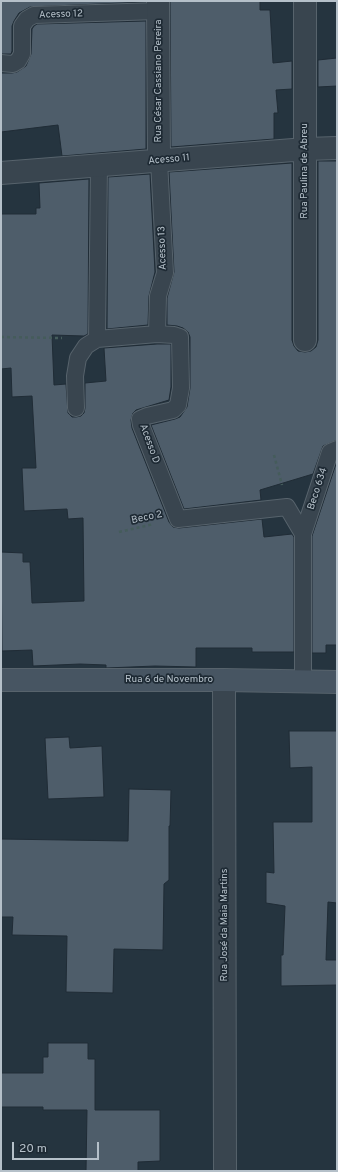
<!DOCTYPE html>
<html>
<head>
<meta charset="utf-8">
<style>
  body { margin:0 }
  #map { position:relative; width:338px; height:1172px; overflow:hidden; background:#25343f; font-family:Overpass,sans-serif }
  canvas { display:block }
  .frame { position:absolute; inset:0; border:2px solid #b5c0c9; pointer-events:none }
  .scale { position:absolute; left:12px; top:1142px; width:87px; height:18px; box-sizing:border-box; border:2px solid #b5c0c9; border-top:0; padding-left:5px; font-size:12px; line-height:14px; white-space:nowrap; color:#b5c0c9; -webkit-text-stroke:3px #1e2a34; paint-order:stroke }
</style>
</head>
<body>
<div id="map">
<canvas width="338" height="1172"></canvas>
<div class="frame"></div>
<div class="scale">20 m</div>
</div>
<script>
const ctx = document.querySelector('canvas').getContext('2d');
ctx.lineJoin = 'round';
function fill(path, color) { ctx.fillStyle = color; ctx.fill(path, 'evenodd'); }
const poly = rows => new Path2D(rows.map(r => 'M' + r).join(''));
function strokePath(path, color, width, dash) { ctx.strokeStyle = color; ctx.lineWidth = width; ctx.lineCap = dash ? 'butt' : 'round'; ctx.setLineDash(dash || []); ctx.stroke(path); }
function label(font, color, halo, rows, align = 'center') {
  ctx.font = font + ' Overpass,sans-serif'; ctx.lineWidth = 3.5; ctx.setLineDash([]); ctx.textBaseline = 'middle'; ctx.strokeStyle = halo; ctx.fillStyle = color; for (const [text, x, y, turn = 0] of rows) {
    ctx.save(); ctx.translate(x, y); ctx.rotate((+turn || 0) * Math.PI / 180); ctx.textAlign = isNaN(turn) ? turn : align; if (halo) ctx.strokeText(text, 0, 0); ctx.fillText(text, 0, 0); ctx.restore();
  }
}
const building = poly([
  [1,1,146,1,146,2,30,7,19,13,14,21,12,26,12,51,11,54,1,54,1,1],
  [170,1,260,1,260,10,270,10,273,63,292,61,292,89,276,90,278,113,274,113,274,139,171,147,170,1],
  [146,21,146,149,62,156,58,125,1,132,1,73,12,73,17,72,26,66,31,54,32,29,34,26,37,24,146,21],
  [337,58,337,86,318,87,318,60,337,58],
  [318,161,337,161,337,440,323,446,313,474,260,490,261,500,184,509,151,425,175,419,180,417,187,407,190,388,190,337,188,332,183,328,177,326,167,325,167,298,174,272,169,172,292,163,292,340,294,346,298,351,305,352,311,351,316,347,318,340,318,161],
  [150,174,155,272,149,296,148,325,107,329,108,177,150,174],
  [89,179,88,334,84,336,52,335,54,385,66,384,68,413,72,417,76,417,81,416,84,413,85,408,85,383,106,381,104,348,157,344,171,344,171,387,169,400,136,410,133,413,131,420,132,428,169,522,173,527,179,528,262,519,264,537,292,534,294,537,294,652,252,652,252,648,196,648,196,667,155,666,106,668,106,665,80,664,33,666,32,650,2,651,1,552,23,553,23,562,30,562,32,603,84,601,83,518,68,519,67,509,24,511,22,468,36,468,32,396,12,397,11,368,1,369,1,214,36,214,36,208,40,208,39,183,89,179],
  [337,461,337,645,326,645,326,653,312,653,312,536,337,461],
  [289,731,337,731,337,903,328,902,326,960,337,960,337,985,281,986,281,955,283,955,285,906,266,903,266,872,274,873,273,822,312,822,312,767,290,768,289,731],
  [69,737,70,748,102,746,104,797,48,799,45,738,69,737],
  [129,789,171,790,170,826,169,826,169,880,164,884,163,950,114,949,113,993,66,992,67,936,12,935,13,917,1,917,1,839,128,841,129,789],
  [48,1043,88,1043,88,1059,95,1059,95,1110,160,1110,160,1161,138,1162,138,1171,86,1171,87,1110,43,1110,43,1107,1,1107,1,1073,43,1073,43,1057,48,1057,48,1043]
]);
const path = poly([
  [1,337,62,338],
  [274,455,282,485],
  [119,532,154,524]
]);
const lane = poly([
  [1,63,13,64,18,61,22,54,22,26,27,19,34,15,158,11],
  [99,165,97,339,157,334,174,335,180,337,181,388,178,405,173,410,147,416,140,419,141,425,178,519,287,507,303,534,303,681],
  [157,334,158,296,165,273,159,161],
  [76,408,75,376,78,358,86,346,97,339],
  [303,534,330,452,337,449]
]);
const street = poly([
  [158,1,159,161],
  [1,173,306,149,337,148],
  [305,340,305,1],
  [224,680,225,1171]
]);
const secondary = poly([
  [1,680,224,680,337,682]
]);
const streetNames = [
  ["Acesso 12",61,15,-2],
  ["Rua César Cassiano Pereira",159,81,-90],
  ["Acesso 11",169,160,-5],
  ["Rua Paulina de Abreu",305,171,-90],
  ["Acesso 13",163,248,-92],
  ["Acesso D",149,444,70],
  ["Beco 634",318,489,-72],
  ["Beco 2",147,518,-12],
  ["Rua 6 de Novembro",169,680],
  ["Rua José da Maia Martins",225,925,-90]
];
fill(building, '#4e5d6a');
strokePath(building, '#202c36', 1);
strokePath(lane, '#57636c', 18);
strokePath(street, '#57636c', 24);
strokePath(secondary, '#57636c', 24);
strokePath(path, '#455c5b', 2.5, [3, 3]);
strokePath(lane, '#39454f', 16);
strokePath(street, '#39454f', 22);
strokePath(secondary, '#475562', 22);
label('10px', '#b5c0c9', '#1e2a34', streetNames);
</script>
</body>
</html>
